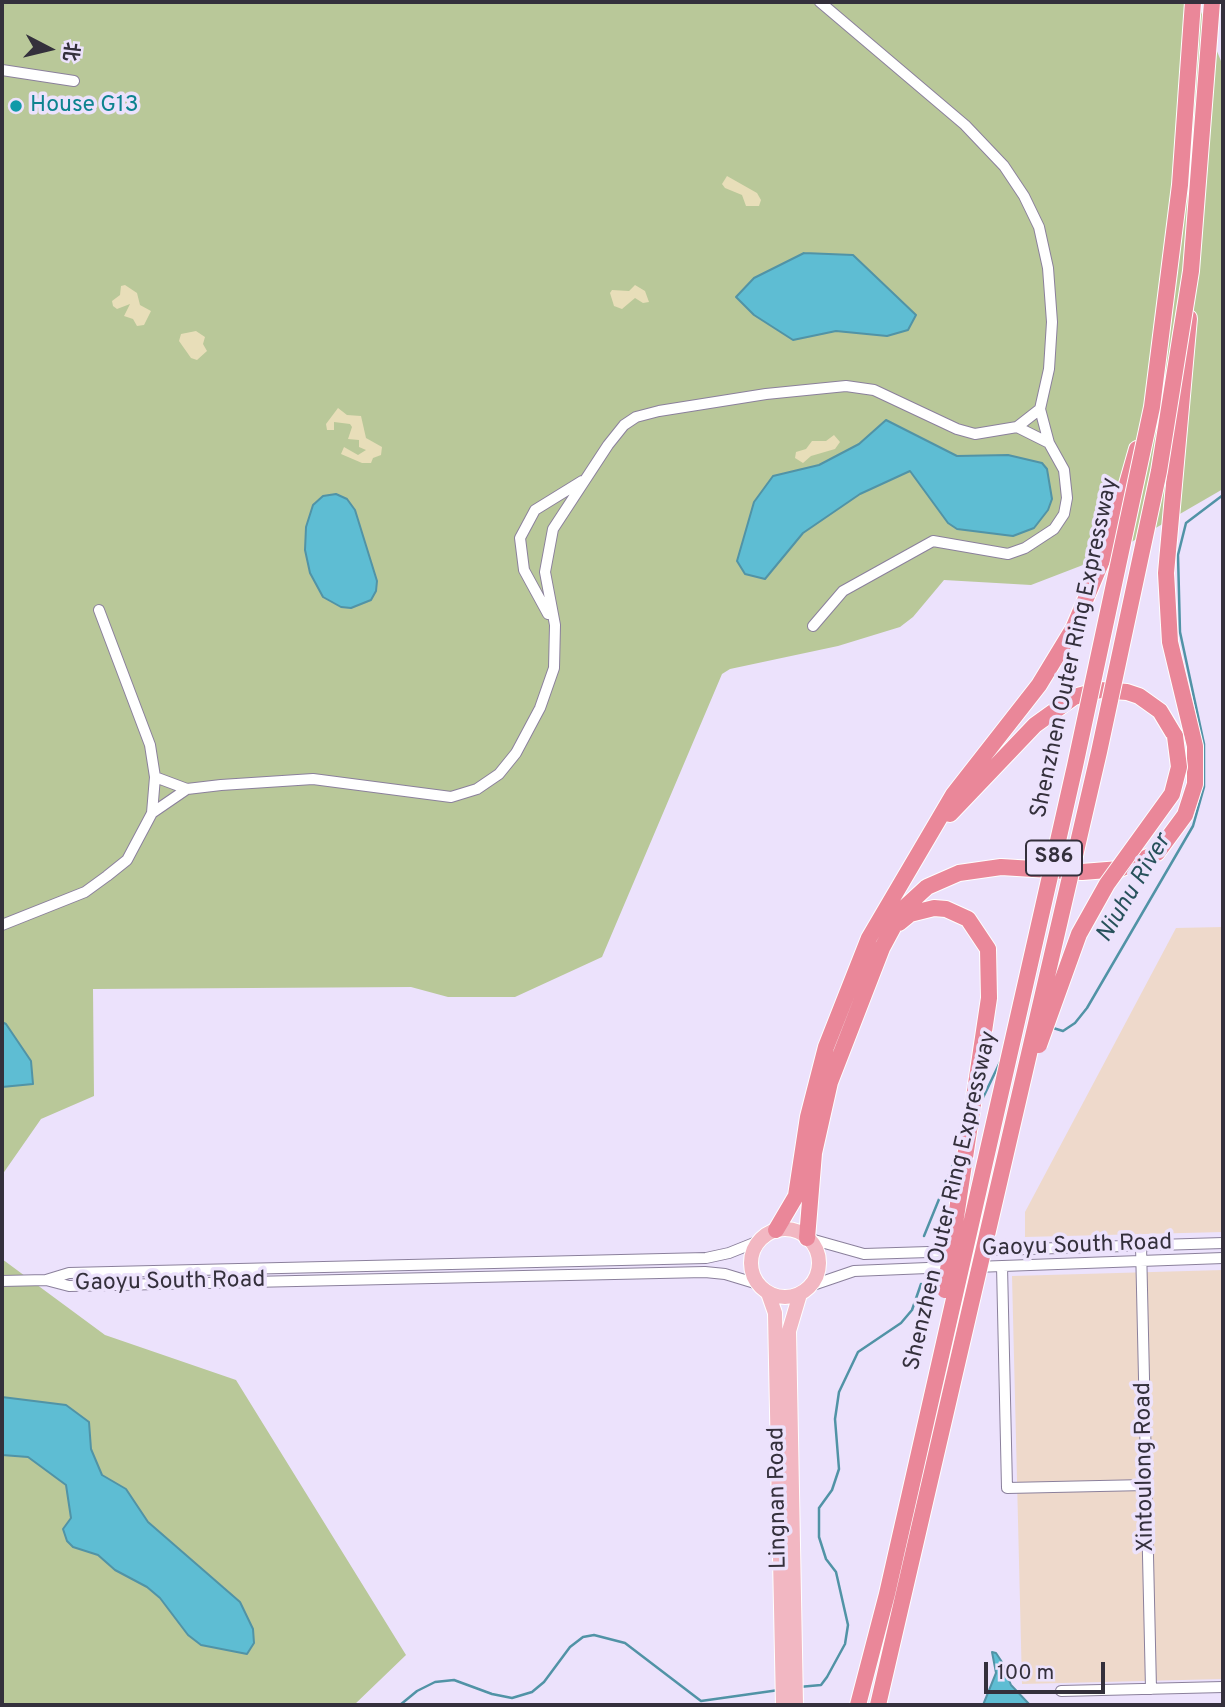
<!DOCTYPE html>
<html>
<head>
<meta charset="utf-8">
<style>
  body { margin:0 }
  #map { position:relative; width:1225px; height:1707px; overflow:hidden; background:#ece2fc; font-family:Overpass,"Noto Sans SC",sans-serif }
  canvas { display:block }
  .frame { position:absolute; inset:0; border:4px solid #34303c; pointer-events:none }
  .north { position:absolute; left:14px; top:14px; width:70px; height:70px; -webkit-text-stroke:5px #ece2fc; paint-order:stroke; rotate:97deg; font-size:19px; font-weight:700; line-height:28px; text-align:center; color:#34303c }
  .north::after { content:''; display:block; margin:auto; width:24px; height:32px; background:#34303c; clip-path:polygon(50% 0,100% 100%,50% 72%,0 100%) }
  .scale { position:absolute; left:984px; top:1662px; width:121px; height:32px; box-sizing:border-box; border:4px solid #34303c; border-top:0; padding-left:9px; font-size:21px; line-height:24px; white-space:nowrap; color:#34303c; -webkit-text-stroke:5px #ece2fc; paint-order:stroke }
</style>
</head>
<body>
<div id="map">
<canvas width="1225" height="1707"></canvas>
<div class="frame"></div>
<div class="north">北</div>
<div class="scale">100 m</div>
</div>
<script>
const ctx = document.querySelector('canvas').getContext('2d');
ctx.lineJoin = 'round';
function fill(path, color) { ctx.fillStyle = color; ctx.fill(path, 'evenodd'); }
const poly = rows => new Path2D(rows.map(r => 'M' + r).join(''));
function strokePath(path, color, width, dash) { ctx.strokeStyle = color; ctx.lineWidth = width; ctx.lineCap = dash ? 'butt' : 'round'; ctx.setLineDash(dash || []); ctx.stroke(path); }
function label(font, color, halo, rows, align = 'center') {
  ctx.font = font + ' Overpass,sans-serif'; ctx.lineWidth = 7; ctx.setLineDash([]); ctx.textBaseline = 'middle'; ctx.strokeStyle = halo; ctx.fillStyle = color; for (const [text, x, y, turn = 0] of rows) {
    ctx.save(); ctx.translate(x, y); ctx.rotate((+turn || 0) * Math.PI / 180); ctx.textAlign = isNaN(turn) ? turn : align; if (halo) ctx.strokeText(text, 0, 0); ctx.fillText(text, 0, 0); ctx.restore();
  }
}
const industrial = poly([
  [1223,927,1223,1232,1025,1237,1025,1212,1176,928],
  [1223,1270,1223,1679,1022,1684,1012,1276]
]);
const green = poly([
  [2,2,1197,2,1223,66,1223,489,1109,555,1031,585,944,580,913,617,900,627,838,646,730,669,722,674,602,957,515,997,448,997,411,987,93,989,94,1096,41,1119,2,1175],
  [2,1259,105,1335,236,1380,406,1655,354,1705,2,1705]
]);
const sand = poly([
  [727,176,757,193,761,200,759,206,746,206,742,195,725,188,722,184],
  [125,285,137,293,140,305,151,311,144,325,137,326,133,319,124,316,130,304,117,309,113,306,112,301,120,295,121,286],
  [635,285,645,291,649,302,643,303,635,298,622,309,614,306,610,293,612,290,629,291],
  [196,331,205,337,203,344,207,351,197,360,191,358,179,341,181,334],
  [338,408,347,415,361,416,366,438,382,447,381,455,373,458,371,463,362,463,341,454,344,447,358,455,366,450,359,447,359,440,348,439,352,427,350,424,334,422,334,430,327,430,326,424],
  [834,435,840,442,835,449,811,456,803,463,795,458,796,452,806,449,812,441,826,441]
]);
const water = poly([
  [804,253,853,255,916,315,908,330,887,336,836,331,793,340,754,315,736,297,754,278,804,253],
  [886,420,957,456,1008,455,1042,463,1047,469,1052,499,1048,510,1034,528,1013,536,957,529,948,523,910,471,860,494,803,533,765,579,745,574,737,561,754,502,773,476,819,465,859,444,886,420],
  [336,494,347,499,355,510,377,581,376,591,371,600,351,608,341,607,323,597,310,573,305,550,306,527,313,505,323,496,336,494],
  [2,1022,6,1024,31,1061,33,1084,2,1087,2,1022],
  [2,1397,66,1405,89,1422,91,1449,102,1475,126,1489,148,1522,240,1602,253,1629,254,1643,247,1654,201,1645,188,1635,160,1598,147,1587,115,1570,98,1555,73,1547,67,1541,63,1529,71,1518,66,1485,28,1457,2,1455,2,1397],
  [992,1652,996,1653,1002,1662,1011,1685,1030,1705,983,1705,996,1673,992,1652]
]);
const stream = poly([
  [1053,1028,1063,1031,1075,1023,1087,1008,1193,826,1204,787,1204,744,1180,632,1178,555,1186,523,1223,495],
  [980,1104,1001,1060],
  [924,1236,957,1155],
  [799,1687,821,1685,827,1677,845,1644,848,1625,836,1572,826,1559,819,1537,819,1508,832,1490,839,1469,835,1419,839,1392,858,1352,901,1323,912,1310,921,1284],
  [400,1705,417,1691,435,1682,454,1680,492,1694,512,1698,532,1692,544,1682,570,1647,583,1637,594,1635,625,1643,701,1701,779,1690]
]);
const minor = poly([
  [2,70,74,81],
  [1017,427,1049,443],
  [548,614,524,570,520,538,535,510,582,481],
  [813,626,843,591,933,541,1008,554,1025,548,1054,529,1064,514,1067,498,1064,470,1049,443,1040,409,1049,369,1052,322,1048,268,1039,227,1024,196,1004,166,965,125,820,2],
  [155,777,187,789],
  [152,813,187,789,221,785,313,779,451,797,477,789,499,774,516,753,540,708,554,668,555,625,545,572,553,529,608,445,624,425,636,417,659,411,766,394,846,386,874,390,957,429,975,434,1017,427,1040,409],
  [2,925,85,892,107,876,127,860,152,813,155,777,150,745,99,610],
  [807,1238,864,1254,1223,1243],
  [1141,1245,1151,1689],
  [1002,1266,1007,1488,1146,1485],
  [975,1267,1223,1258],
  [46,1280,69,1286,705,1272,725,1274,758,1284],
  [2,1281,46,1280,69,1273,706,1258,729,1253,759,1241],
  [810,1286,854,1271,952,1267],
  [1061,1691,1223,1687]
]);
const major = poly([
  '751 1263a34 34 0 1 1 68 0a34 34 0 1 1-68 0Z',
  [768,1293,775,1313,783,1705],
  [796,1705,789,1331,800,1294]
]);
const highway = poly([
  [950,814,1035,725,1074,697,1100,690,1127,692,1139,696,1160,711,1175,736],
  [899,923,910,914,934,908,946,909,968,919,988,949,989,998],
  [776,1230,796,1196,808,1117,826,1047,869,938,953,795,1039,685,1073,629,1112,537,1137,449],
  [807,1238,814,1153,830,1082,882,948,903,909,927,887,959,873,1001,867,1082,872,1120,869,1157,853,1185,815,1195,784,1195,746,1170,642,1166,573,1189,318]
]);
const highwayBridge = poly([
  [1039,1045,1079,934,1107,884,1172,794,1179,767,1175,736],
  [945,1290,989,998],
  [858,1705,887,1594,1075,766,1152,407,1180,185,1193,2],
  [878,1705,1099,752,1159,471,1191,271,1212,2]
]);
const markers = [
  [16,106,7,"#0f9aa8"]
];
const shields = [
  [1054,858,56]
];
const shieldNames = [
  ["S86",1054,858]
];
const cultureNames = [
  ["House G13",30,106]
];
const streetNames = [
  ["Shenzhen Outer Ring Expressway",1076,648,-78],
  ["Shenzhen Outer Ring Expressway",952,1201,-77],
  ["Gaoyu South Road",1077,1247,-2],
  ["Gaoyu South Road",170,1283,-1],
  ["Xintoulong Road",1146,1467,-91],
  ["Lingnan Road",779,1498,-91]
];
const waterNames = [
  ["Niuhu River",1135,889,-59]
];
fill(industrial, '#eed9cb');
fill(green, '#b9c899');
fill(sand, '#e8deb9');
fill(water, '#5ebdd3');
strokePath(water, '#5193a6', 2);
strokePath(stream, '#5193a6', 2.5);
strokePath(minor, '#8b809c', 12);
strokePath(major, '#fff', 16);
strokePath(highway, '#fff', 18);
strokePath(minor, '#fff', 10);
strokePath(major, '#f2b7c2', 14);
strokePath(highway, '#ea8799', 16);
strokePath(highwayBridge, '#fff', 18, []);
strokePath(highwayBridge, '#ea8799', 16);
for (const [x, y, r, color] of markers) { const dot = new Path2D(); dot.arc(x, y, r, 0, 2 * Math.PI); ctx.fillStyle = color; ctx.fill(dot); strokePath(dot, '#ece2fc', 2.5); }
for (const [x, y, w] of shields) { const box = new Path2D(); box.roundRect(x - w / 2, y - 17.5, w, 35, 5); ctx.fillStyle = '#ece2fc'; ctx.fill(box); strokePath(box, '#34303c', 2); }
label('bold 21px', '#34303c', null, shieldNames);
label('23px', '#0d838f', '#ece2fc', cultureNames, 'left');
label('23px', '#34303c', '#ece2fc', streetNames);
label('italic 24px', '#27515b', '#ece2fc', waterNames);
</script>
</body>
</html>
